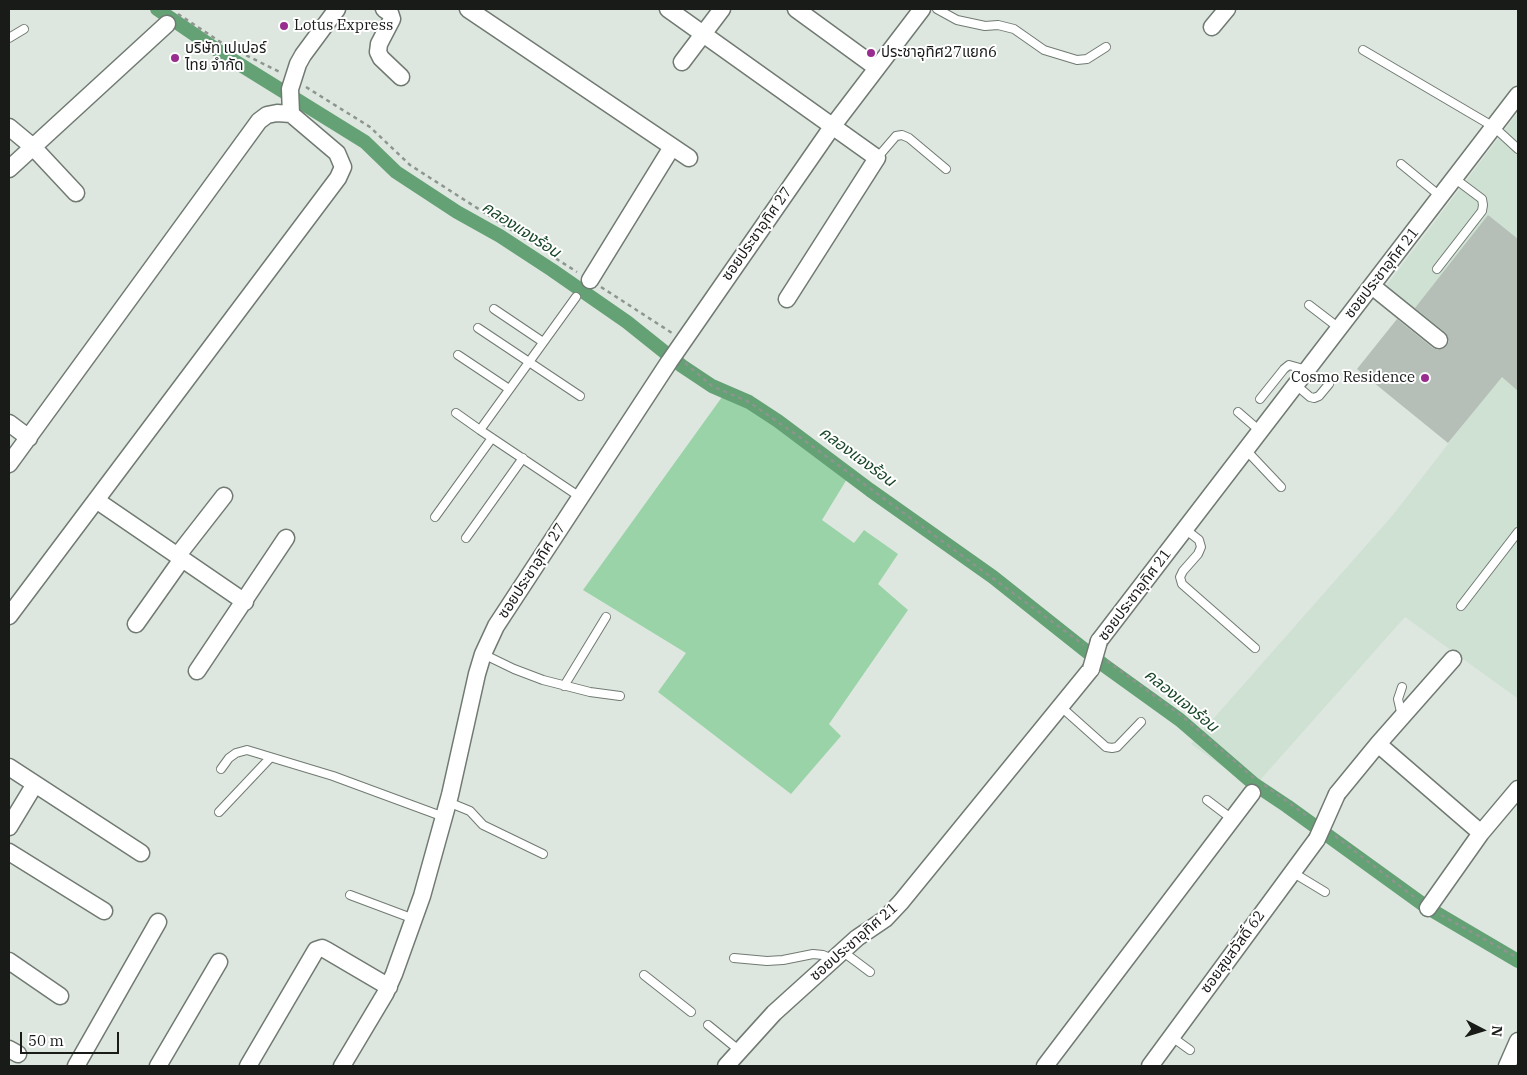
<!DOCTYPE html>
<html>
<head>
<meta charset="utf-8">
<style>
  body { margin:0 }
  #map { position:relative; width:1527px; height:1075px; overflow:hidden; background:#dde7df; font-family:"IBM Plex Serif",serif }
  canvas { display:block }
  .frame { position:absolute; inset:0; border:10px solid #181b18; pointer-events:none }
  .north { position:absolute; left:1457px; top:1005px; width:50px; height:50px; -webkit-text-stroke:4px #fff; paint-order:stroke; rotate:95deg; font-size:14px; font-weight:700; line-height:20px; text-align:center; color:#181b18 }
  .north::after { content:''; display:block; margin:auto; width:18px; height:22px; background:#181b18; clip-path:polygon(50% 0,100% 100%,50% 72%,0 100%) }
  .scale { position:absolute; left:20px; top:1032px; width:99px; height:22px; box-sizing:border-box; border:2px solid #181b18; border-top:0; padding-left:6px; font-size:15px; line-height:18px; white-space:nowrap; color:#181b18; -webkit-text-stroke:4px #fff; paint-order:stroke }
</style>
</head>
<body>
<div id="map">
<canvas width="1527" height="1075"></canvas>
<div class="frame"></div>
<div class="north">N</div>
<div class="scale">50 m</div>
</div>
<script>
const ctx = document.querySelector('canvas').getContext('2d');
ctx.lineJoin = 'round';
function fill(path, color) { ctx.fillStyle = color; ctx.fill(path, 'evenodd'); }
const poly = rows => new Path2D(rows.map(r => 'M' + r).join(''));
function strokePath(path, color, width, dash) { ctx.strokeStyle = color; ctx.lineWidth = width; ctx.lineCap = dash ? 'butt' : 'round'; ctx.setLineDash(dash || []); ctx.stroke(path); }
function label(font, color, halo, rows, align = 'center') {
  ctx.font = font + ' "IBM Plex Serif","Noto Sans Thai",serif'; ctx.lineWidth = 4; ctx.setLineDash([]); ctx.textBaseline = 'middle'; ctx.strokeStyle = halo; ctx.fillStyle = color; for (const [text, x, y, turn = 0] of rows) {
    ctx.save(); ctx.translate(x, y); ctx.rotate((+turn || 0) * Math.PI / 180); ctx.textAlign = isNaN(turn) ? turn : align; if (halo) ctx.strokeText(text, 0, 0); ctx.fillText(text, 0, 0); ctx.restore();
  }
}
const built = poly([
  [1518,112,1518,697,1517,698,1405,617,1253,788,1191,744,1392,516,1498,380,1383,290]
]);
const green = poly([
  [722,397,733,398,763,414,847,479,822,520,854,543,864,530,898,554,878,584,908,610,829,724,841,736,791,794,658,692,686,653,583,590]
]);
const canal = poly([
  [157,9,223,54,365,142,396,172,457,212,500,236,552,270,627,322,682,366,712,386,749,402,778,421,870,490,993,577,1105,666,1180,720,1254,784,1287,806,1428,908,1518,961]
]);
const building = poly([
  [1488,215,1518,239,1518,391,1502,377,1448,443,1357,369,1397,319,1433,348,1438,350,1446,347,1449,341,1446,333,1415,308]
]);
const path = poly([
  [178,14,225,45,282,73],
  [306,87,370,127,410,165,577,272],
  [601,287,672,333],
  [685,363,712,386,749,402,808,443,1084,645],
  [1107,661,1183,717,1255,779],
  [1264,785,1310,818],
  [1335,836,1418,900],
  [1441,915,1518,958]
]);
const service = poly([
  [937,9,957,20,985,26,998,25,1014,29,1044,50,1077,60,1087,59,1106,47],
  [9,38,24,29],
  [1363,50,1494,127,1518,149],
  [877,158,896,136,902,135,909,138,946,169],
  [1401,164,1440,196],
  [1437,269,1482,211,1483,205,1482,199,1454,178],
  [576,297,480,430,580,497],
  [1309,305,1339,328],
  [494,309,543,342],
  [478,328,580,396],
  [458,355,509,389],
  [1296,385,1310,397,1314,398,1319,396,1329,384],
  [1260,399,1284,369,1289,365,1307,370],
  [1238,412,1260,431],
  [456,413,480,430],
  [1246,450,1281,487],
  [435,517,492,438],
  [1185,529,1199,540,1201,547,1198,554,1183,571,1180,577,1182,584,1255,648],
  [466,538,523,458],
  [1461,606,1518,532],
  [483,654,514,669,543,680,590,692,620,696],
  [564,686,606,617],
  [1060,706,1106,747,1112,748,1117,747,1141,722],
  [1402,716,1398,699,1402,687],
  [221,769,229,758,236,753,247,750,333,776,444,817],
  [1207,800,1232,819],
  [448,802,470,811,483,825,543,854],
  [219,812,270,758],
  [1292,872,1325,892],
  [350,895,414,919],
  [842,951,870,972],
  [734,958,767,961,783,960,813,954,823,955,832,959],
  [644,975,691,1012],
  [708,1025,740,1051],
  [1172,1037,1190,1050]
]);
const minor = poly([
  [384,9,390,13,392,19,379,44,378,52,381,58,401,77],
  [468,9,689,158],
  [668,9,877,158,787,299],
  [796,9,877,68],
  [1212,27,1227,9],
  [682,62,722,9],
  [291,114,290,89,298,64,303,55,337,9],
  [9,127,33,147,76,193],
  [9,169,167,24],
  [590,280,672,147],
  [1372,286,1439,340],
  [9,423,29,438],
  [9,464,259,121,267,115,277,113,291,114,337,153,343,167,338,178,9,616],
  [96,500,245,602],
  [178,555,224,496],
  [136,624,182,559],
  [1099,641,1518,95],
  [197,671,286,538],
  [1378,744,1481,833],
  [9,767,141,853],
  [1337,794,1378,744,1453,659],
  [9,827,35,784],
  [9,852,104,911],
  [1428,908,1481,833,1518,789],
  [9,961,60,996],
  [9,1049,18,1054],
  [76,1066,158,922],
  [158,1066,219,962],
  [248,1066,316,950,322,948,326,950,389,987],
  [342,1066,385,994,394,974,422,896,450,795,477,674,483,654,496,626,669,362,832,127,922,9],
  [726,1066,774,1013,857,938,885,919,901,902,1091,669],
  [1045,1066,1252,793],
  [1150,1066,1317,839],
  [1507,1066,1518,1041]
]);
const minorBridge = poly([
  [1091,669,1099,641],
  [1317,839,1337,794]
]);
const markers = [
  [284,26,5,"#982d8f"],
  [871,53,5,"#982d8f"],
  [175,58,5,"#982d8f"],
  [1425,378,5,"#982d8f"]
];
const poiNames = [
  ["Lotus Express",294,26],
  ["บริษัท เปเปอร์",185,49],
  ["ไทย จำกัด",185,66],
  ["ประชาอุทิศ27แยก6",881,53],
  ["Cosmo Residence",1415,378,"right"]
];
const streetNames = [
  ["ซอยประชาอุทิศ 27",757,234,-55],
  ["ซอยประชาอุทิศ 21",1382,273,-52],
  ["ซอยประชาอุทิศ 27",532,571,-57],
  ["ซอยประชาอุทิศ 21",1135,595,-53],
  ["ซอยประชาอุทิศ 21",854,942,-41],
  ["ซอยสุขสวัสดิ์ 62",1233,952,-54]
];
const waterNames = [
  ["คลองแจงร้อน",521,230,33],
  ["คลองแจงร้อน",857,457,36],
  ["คลองแจงร้อน",1181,701,39]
];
fill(built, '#cfe1d3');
fill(green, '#9bd3a8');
strokePath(canal, '#64a174', 14);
fill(building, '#b5bfb7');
strokePath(service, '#707a72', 10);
strokePath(minor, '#707a72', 19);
strokePath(path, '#8d958f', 2.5, [4, 4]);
strokePath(service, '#fff', 8);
strokePath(minor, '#fff', 16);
strokePath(minorBridge, '#707a72', 19, []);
strokePath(minorBridge, '#fff', 16);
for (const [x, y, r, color] of markers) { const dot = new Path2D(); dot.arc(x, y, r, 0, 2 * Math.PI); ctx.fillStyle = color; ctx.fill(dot); strokePath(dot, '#fff', 2); }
label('15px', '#181b18', '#fff', poiNames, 'left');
label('15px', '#181b18', '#fff', streetNames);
label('italic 16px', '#194728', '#fff', waterNames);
</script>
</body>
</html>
